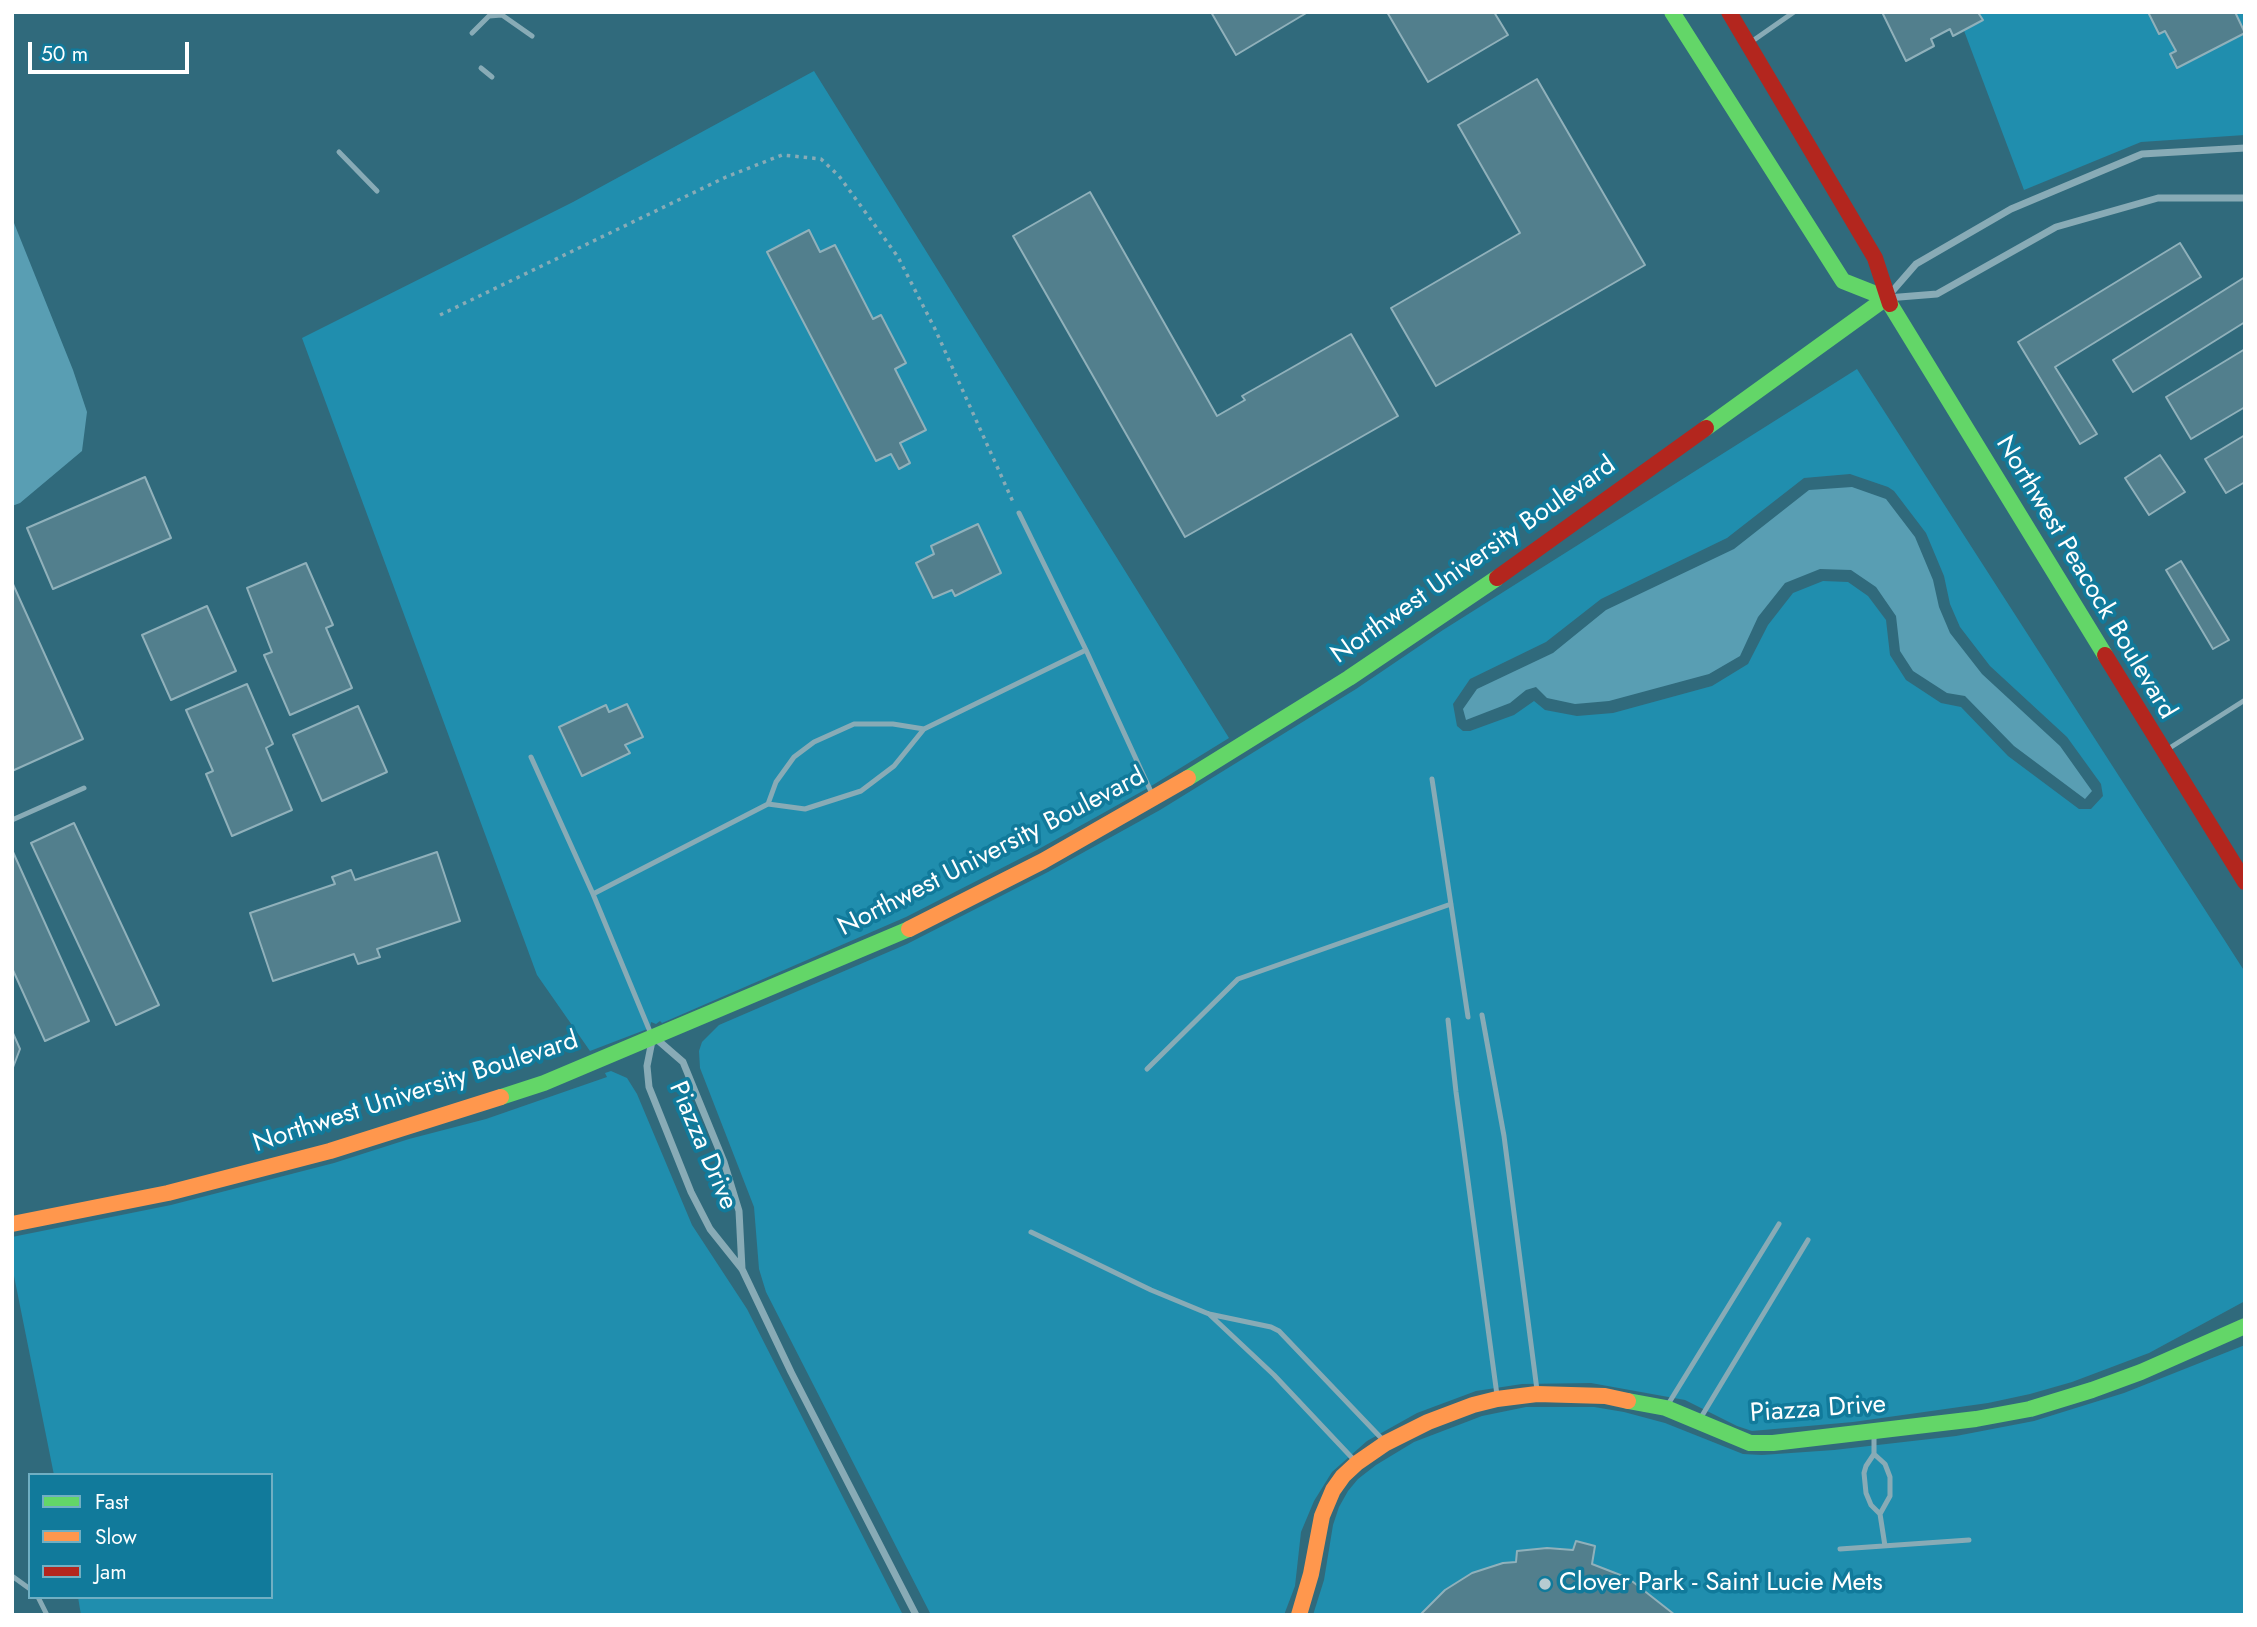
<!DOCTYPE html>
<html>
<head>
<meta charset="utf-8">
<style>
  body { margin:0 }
  #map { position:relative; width:2257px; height:1627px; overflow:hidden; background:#306a7c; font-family:Jost,sans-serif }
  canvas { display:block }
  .frame { position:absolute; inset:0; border:14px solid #fff; pointer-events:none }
  .legend { position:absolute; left:28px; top:1473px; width:245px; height:126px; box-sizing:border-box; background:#117a9b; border:2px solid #70afc3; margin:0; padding:9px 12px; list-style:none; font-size:21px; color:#fff }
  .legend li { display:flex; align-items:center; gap:14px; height:35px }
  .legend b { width:35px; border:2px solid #70afc3 }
  .scale { position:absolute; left:28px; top:42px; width:161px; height:32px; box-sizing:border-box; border:4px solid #fff; border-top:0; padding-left:9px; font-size:21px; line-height:24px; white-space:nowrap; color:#fff; -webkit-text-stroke:5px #117a9b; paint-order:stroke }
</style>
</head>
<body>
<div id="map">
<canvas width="2257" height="1627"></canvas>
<div class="frame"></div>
<ul class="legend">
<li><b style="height:9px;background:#63d668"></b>Fast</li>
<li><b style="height:9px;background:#ff974d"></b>Slow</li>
<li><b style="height:9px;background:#b3261e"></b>Jam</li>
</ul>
<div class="scale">50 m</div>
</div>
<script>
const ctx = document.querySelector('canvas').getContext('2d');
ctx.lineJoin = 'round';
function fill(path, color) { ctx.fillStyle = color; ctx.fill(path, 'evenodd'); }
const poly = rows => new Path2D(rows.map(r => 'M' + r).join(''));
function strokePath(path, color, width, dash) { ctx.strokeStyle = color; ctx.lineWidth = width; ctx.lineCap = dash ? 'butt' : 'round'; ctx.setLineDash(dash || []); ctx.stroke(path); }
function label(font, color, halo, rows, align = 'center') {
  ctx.font = font + ' Jost,sans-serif'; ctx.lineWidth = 7; ctx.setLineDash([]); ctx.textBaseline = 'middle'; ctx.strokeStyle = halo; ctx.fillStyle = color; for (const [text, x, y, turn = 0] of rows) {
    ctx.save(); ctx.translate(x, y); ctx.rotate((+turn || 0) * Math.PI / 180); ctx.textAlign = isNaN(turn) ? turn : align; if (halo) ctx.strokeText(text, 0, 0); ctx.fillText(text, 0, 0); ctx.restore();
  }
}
const green = poly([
  [1957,12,2245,12,2245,135,2141,142,2024,190],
  [814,71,1229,738,1148,788,1037,850,906,917,662,1023,660,1021,656,1024,651,1022,650,1028,590,1051,537,975,302,338,573,202],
  [1857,369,2245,972,2245,1301,2149,1353,2072,1382,2030,1394,1988,1403,1853,1422,1752,1431,1737,1426,1685,1400,1591,1383,1522,1384,1476,1391,1417,1413,1367,1441,1332,1472,1314,1501,1301,1532,1295,1586,1284,1615,931,1615,766,1292,759,1269,754,1207,700,1068,699,1051,702,1042,719,1025,907,944,1048,872,1160,810,1356,689,1443,630],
  [1850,474,1888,487,1894,491,1926,533,1944,576,1950,604,1960,627,1990,666,2067,737,2101,784,2103,796,2091,809,2079,809,2008,756,1961,707,1941,703,1906,680,1890,655,1886,620,1868,596,1848,582,1823,581,1793,593,1768,625,1748,664,1712,686,1613,713,1577,716,1545,710,1534,701,1514,715,1470,731,1463,731,1457,726,1453,704,1470,679,1546,642,1601,599,1727,538,1804,478],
  [611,1071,627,1078,637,1094,692,1225,747,1309,903,1615,81,1615,78,1597,271,1597,271,1475,54,1475,12,1266,12,1237,171,1205,334,1163,409,1139,486,1119,607,1077,605,1073],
  [2245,1345,2245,1615,1313,1615,1324,1580,1333,1525,1339,1507,1348,1491,1358,1479,1376,1465,1414,1442,1482,1416,1526,1407,1594,1407,1624,1412,1665,1423,1743,1454,1762,1455,1834,1450,1956,1436,2034,1421,2124,1393]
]);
const water = poly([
  [12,218,73,370,87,412,82,451,20,503,12,506],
  [1852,487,1886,499,1915,537,1933,580,1939,607,1950,633,1982,674,2060,746,2092,791,2085,799,2014,746,1965,696,1947,693,1913,671,1900,651,1896,616,1876,587,1851,570,1820,569,1785,583,1758,617,1740,656,1709,674,1609,701,1575,704,1547,698,1536,687,1526,690,1510,703,1466,720,1463,709,1477,689,1553,653,1606,610,1734,549,1809,490]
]);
const building = poly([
  [1211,12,1308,12,1236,55,1211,12],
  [1387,12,1494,12,1508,35,1428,82,1387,12],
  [1882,12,1982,12,1979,14,1983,20,1953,36,1950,29,1931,39,1934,46,1906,61,1882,12],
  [2148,12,2235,12,2245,33,2177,68,2170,54,2176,51,2165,31,2159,34,2148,12],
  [1537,79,1645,265,1436,386,1391,308,1520,233,1458,125,1537,79],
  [1090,192,1217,416,1245,400,1242,396,1351,334,1398,416,1185,537,1013,236,1090,192],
  [809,230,820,252,835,245,873,319,881,315,906,363,895,369,926,430,900,443,910,463,899,469,891,454,876,461,767,252,809,230],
  [2180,243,2201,277,2055,367,2097,434,2080,444,2018,342,2180,243],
  [2245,277,2245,322,2133,392,2113,360,2245,277],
  [2245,349,2245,407,2191,439,2166,397,2245,349],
  [2245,435,2245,482,2226,493,2205,459,2245,435],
  [2160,455,2185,492,2149,515,2125,478,2160,455],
  [145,477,171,538,53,589,27,528,145,477],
  [978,524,1001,573,955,596,952,590,933,598,916,563,934,554,931,546,978,524],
  [2181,561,2229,640,2213,649,2166,570,2181,561],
  [306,563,333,625,326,628,352,688,290,715,264,655,272,652,247,588,306,563],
  [12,582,83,739,12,771,12,582],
  [207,606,236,671,171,700,142,635,207,606],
  [247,684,273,744,266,748,292,810,232,836,206,774,213,771,186,710,247,684],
  [627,704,643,737,625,745,630,753,582,776,559,727,606,705,609,712,627,704],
  [358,706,387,772,322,801,293,735,358,706],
  [74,823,159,1005,116,1025,31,843,74,823],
  [13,852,89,1021,45,1041,12,968,13,852],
  [437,852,460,921,377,949,380,957,358,964,354,954,273,981,250,913,335,884,332,877,351,870,355,880,437,852],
  [12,1031,20,1049,12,1070,12,1031],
  [1576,1541,1595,1546,1592,1564,1628,1578,1675,1615,1420,1615,1445,1590,1472,1573,1503,1563,1516,1562,1517,1551,1547,1548,1573,1550,1576,1541]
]);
const path = poly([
  [440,315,726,177,782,155,821,159,839,176,898,257,935,329,1013,502]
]);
const lane = poly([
  [472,33,489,16,502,15,532,36],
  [1751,42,1794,12],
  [481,68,492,77],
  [339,152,377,191],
  [1019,513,1086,650,1153,796],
  [924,729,893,724,854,724,814,742,794,757,776,782,768,804,805,809,861,791,894,766,924,729,1086,650],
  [2168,749,2245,700],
  [531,757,593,894,651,1034],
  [1432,779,1468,1017],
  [12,820,84,788],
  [593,894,768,804],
  [1482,1015,1504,1136,1537,1390],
  [1448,1020,1456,1092,1497,1395],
  [1147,1069,1238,979,1451,904],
  [1031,1232,1151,1290,1209,1314,1271,1327,1279,1331,1384,1441],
  [1209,1314,1274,1375,1355,1461],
  [1667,1406,1779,1224],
  [1700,1419,1808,1240],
  [1874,1435,1874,1454,1866,1466,1864,1473,1866,1493,1871,1505,1880,1514,1885,1546],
  [1874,1454,1885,1464,1890,1477,1890,1496,1880,1514],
  [1840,1549,1969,1540],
  [12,1576,30,1589],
  [38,1597,47,1615]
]);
const street = poly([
  [1889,295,1916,264,2011,209,2142,154,2245,148],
  [1887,298,1937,294,2056,227,2158,198,2245,198],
  [742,1269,739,1211,724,1162,683,1062,653,1036,647,1066,649,1087,691,1192,710,1229,742,1269,791,1372,916,1615]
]);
const fast = poly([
  [1672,12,1843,281,1886,298],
  [1890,304,2105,655],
  [1706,428,1886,298],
  [1188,778,1349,678,1497,578],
  [501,1097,544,1083,909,929],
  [1628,1401,1666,1408,1750,1443,1773,1443,1976,1419,2030,1409,2092,1390,2141,1372,2245,1326]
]);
const slow = poly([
  [909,929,1043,861,1188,778],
  [12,1224,168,1193,330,1151,501,1097],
  [1299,1615,1311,1574,1322,1516,1333,1490,1343,1476,1357,1463,1386,1443,1428,1422,1473,1405,1497,1399,1537,1394,1605,1396,1628,1401]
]);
const jam = poly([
  [1729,12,1875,258,1890,304],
  [1497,578,1706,428],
  [2105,655,2245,882]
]);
const markers = [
  [1545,1584,7,"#b7cbd1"]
];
const streetNames = [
  ["Northwest University Boulevard",1474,561,-35],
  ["Northwest Peacock Boulevard",2085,578,59],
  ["Northwest University Boulevard",992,853,-27],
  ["Northwest University Boulevard",416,1093,-18],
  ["Piazza Drive",702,1146,67],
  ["Piazza Drive",1818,1410,-4]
];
const poiNames = [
  ["Clover Park - Saint Lucie Mets",1559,1584]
];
fill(green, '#208eae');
fill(water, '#599eb3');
fill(building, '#527f8d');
strokePath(building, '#90b1bb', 2);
strokePath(path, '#88abb6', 3.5, [3.5, 5]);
strokePath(lane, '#88abb6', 5);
strokePath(street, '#88abb6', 7);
strokePath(fast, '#63d668', 16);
strokePath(slow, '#ff974d', 16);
strokePath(jam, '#b3261e', 16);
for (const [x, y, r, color] of markers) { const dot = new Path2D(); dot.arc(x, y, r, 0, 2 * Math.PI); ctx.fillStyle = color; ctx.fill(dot); strokePath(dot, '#117a9b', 2.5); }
label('26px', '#fff', '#117a9b', streetNames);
label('26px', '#fff', '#117a9b', poiNames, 'left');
</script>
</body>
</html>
